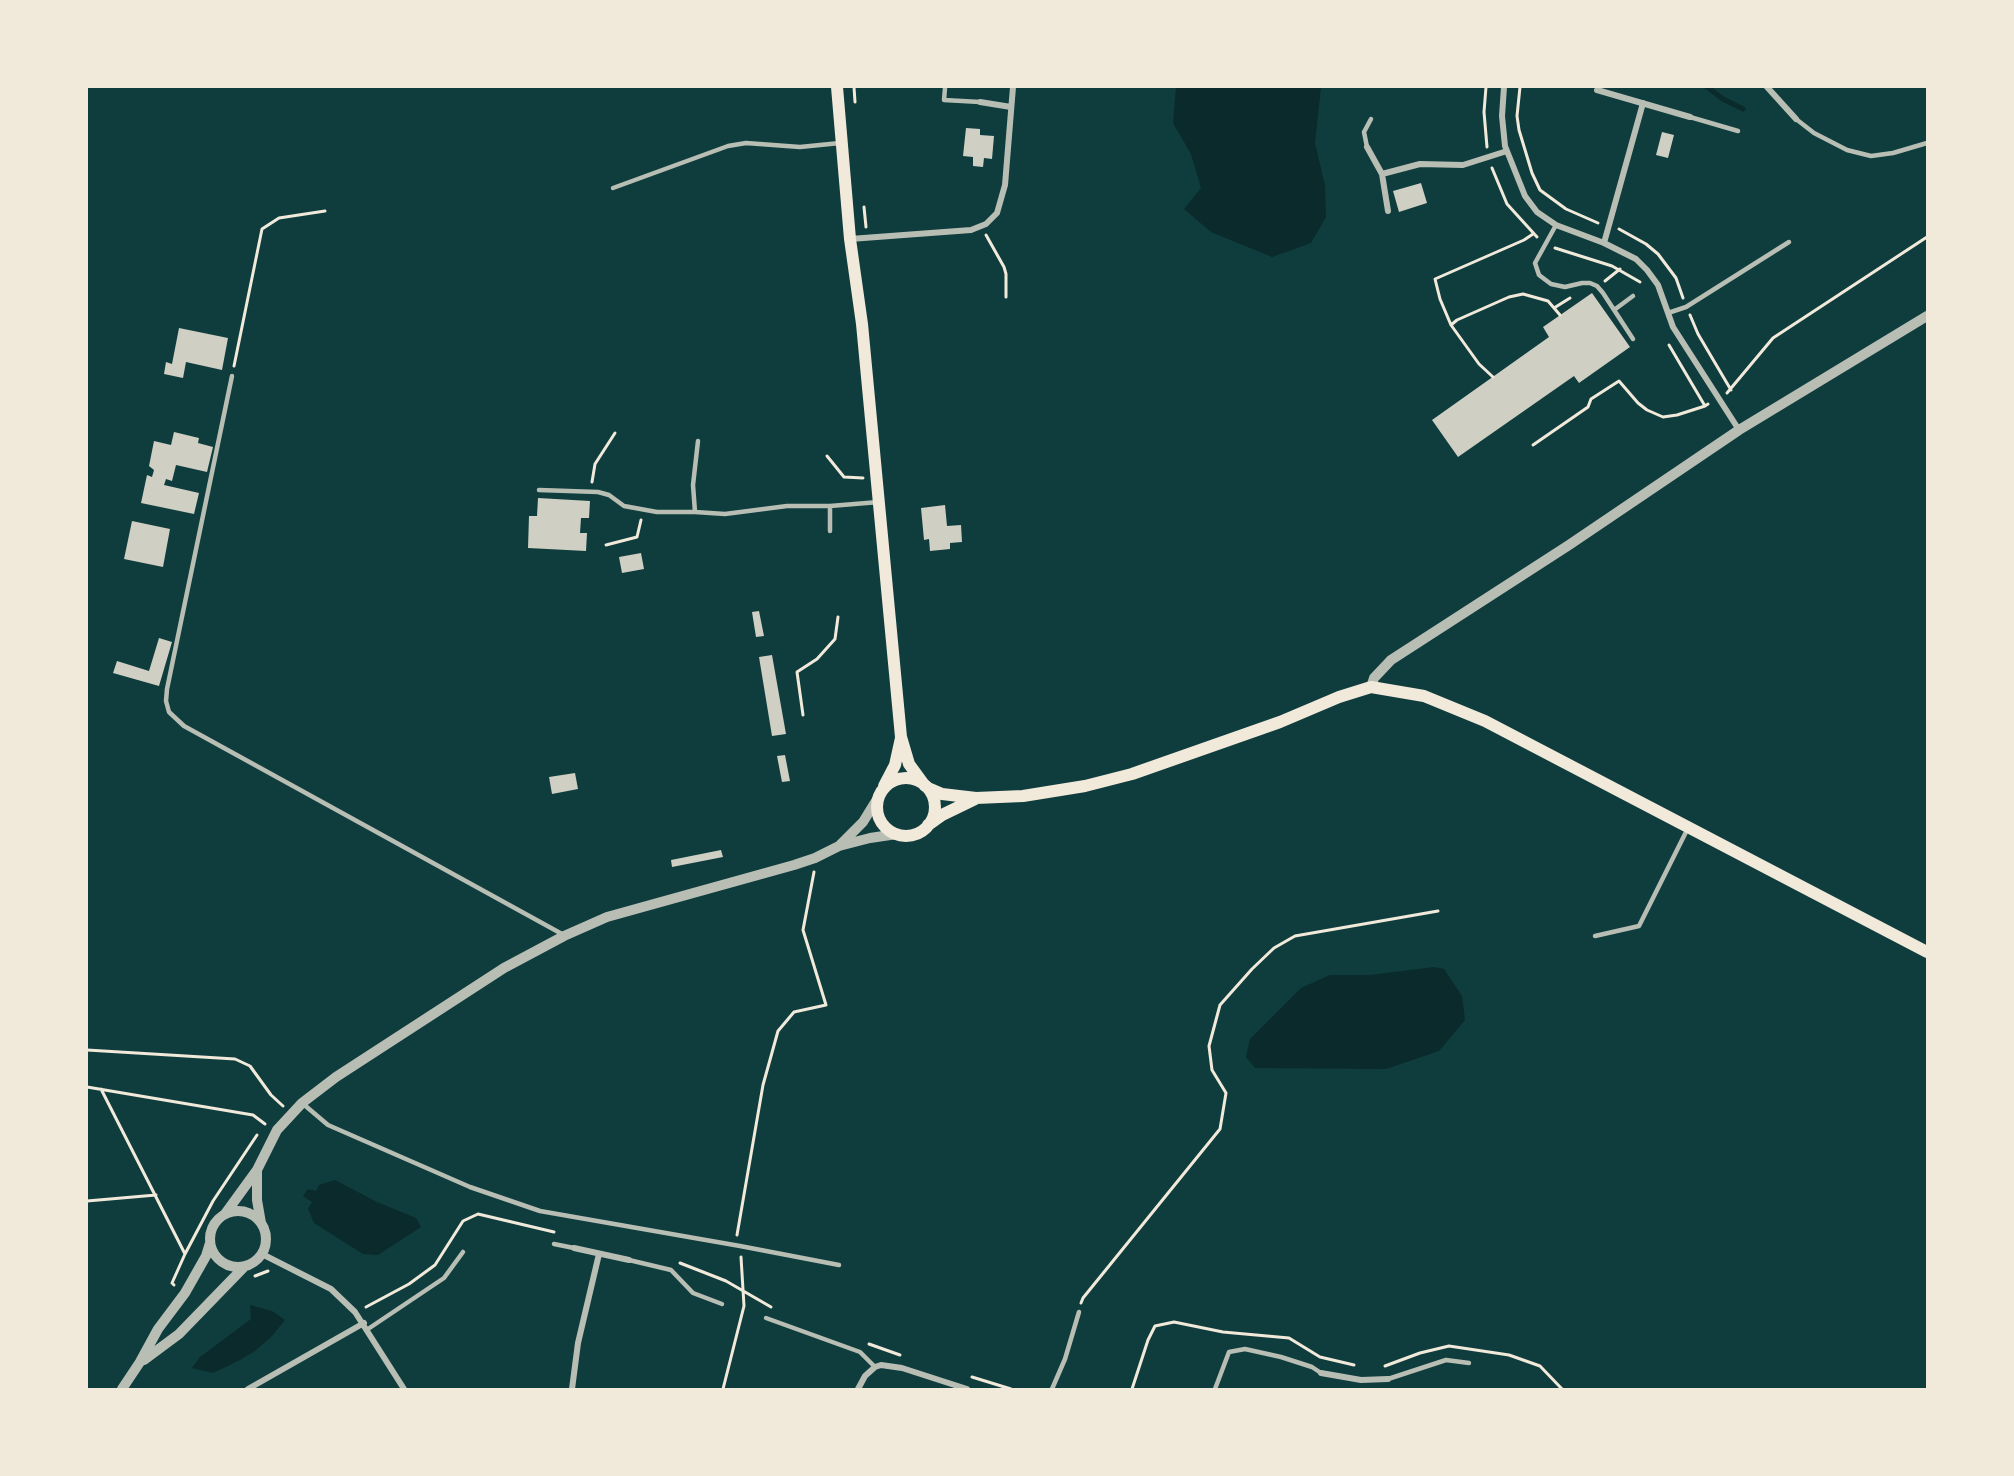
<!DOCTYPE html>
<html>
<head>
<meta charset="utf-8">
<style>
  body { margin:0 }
  #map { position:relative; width:2014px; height:1476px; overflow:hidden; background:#0f3d3e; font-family:"Titillium Web",sans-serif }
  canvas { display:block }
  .frame { position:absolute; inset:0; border:88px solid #f1e9da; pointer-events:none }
</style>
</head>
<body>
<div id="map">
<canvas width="2014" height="1476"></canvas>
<div class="frame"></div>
</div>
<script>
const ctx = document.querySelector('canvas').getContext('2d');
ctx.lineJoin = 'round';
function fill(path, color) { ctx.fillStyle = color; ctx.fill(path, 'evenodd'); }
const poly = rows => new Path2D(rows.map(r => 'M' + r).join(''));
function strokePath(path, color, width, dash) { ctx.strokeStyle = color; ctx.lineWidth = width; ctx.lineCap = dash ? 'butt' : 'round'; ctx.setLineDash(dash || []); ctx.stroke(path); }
const water = poly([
  [1176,87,1321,87,1315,143,1325,186,1326,217,1311,243,1272,257,1211,232,1184,209,1201,188,1191,154,1173,123],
  [1434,967,1444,969,1462,996,1465,1020,1439,1051,1386,1069,1255,1068,1246,1057,1250,1039,1301,988,1330,975,1370,975],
  [335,1180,377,1202,416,1218,421,1227,378,1255,363,1254,314,1223,308,1209,312,1202,303,1196,308,1189,316,1191,319,1185],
  [250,1305,272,1311,285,1320,272,1336,255,1351,240,1360,213,1373,192,1368,200,1357,251,1319]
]);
const stream = poly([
  [1707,87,1723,99,1743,109]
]);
const building = poly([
  [966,128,980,129,980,135,994,136,992,159,984,158,983,167,973,166,973,157,963,156],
  [1662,132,1674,135,1668,158,1656,155],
  [1421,183,1427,203,1399,212,1393,191],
  [1592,293,1630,347,1579,383,1574,376,1458,457,1432,420,1549,337,1543,327],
  [179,328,228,338,222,370,186,362,183,378,164,374,166,362,172,364],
  [174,432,199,438,198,443,213,447,207,472,176,465,172,481,166,479,164,485,199,493,194,514,141,503,147,475,152,477,154,470,149,466,154,441,171,445],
  [538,498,590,501,589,518,581,518,580,533,587,533,586,551,528,548,529,516,537,516],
  [945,505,947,526,961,525,962,542,950,543,950,549,930,551,929,539,924,540,921,508],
  [132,521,170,529,163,567,124,559],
  [641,553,644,569,622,573,619,557],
  [759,611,764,636,756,637,752,612],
  [159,638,172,642,159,686,113,673,117,661,149,671],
  [772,655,786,734,772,736,759,657],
  [785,755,790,781,782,782,777,756],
  [575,773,578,789,552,794,549,777],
  [721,850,723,857,672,867,671,860]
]);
const path = poly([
  [854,87,855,102],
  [1486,87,1484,112,1487,147],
  [1520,87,1517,116,1519,130,1532,173,1540,190,1566,209,1598,223],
  [1492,168,1507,204,1537,237],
  [864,207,866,227],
  [1619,229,1646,244,1658,254,1676,278,1683,298],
  [986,235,1004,267,1006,274,1006,297],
  [1555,248,1612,266,1640,282],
  [1605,281,1620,269],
  [1554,308,1570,298],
  [1690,315,1698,334,1731,390],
  [1451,325,1457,320,1509,297,1523,294,1548,301,1560,315],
  [1669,345,1705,406,1708,404],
  [234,366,262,229,279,218,325,211],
  [1493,377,1479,364,1451,325,1440,299,1435,279,1524,240,1533,234],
  [1727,393,1773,338,1927,237],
  [1533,445,1588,407,1591,399,1619,381,1638,403,1647,410,1663,417,1677,415,1705,406],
  [827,456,844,477,863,478],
  [592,482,595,464,615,433],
  [606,545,637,537,641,520],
  [803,715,797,672,817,659,835,639,838,617],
  [87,1050,235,1059,250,1066,271,1095,283,1106],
  [87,1087,253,1115,265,1124],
  [101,1089,185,1254,172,1283,174,1285],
  [87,1201,156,1195],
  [737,1235,763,1085,778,1031,794,1012,826,1005,803,930,814,872],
  [185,1254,213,1201,257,1135],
  [680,1263,726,1281,771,1307],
  [255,1276,268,1271],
  [1081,1303,1083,1298,1220,1129,1226,1093,1212,1070,1209,1046,1220,1005,1252,969,1274,948,1295,936,1438,911],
  [366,1307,409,1284,435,1265,463,1221,478,1214,554,1232],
  [869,1344,900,1355],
  [1385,1366,1420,1353,1449,1346,1509,1355,1540,1366,1562,1389],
  [972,1377,1011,1389],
  [723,1389,744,1306,741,1257],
  [1132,1389,1148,1340,1155,1326,1174,1322,1223,1332,1289,1338,1320,1357,1354,1365]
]);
const service = poly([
  [945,88,944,100,980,102],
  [1690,117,1738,131],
  [1796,119,1814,133,1847,150,1871,156,1893,153,1927,143],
  [1367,147,1364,132,1371,119],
  [613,188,728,146,746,143,800,147,840,143],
  [1556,225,1535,263,1539,275,1551,284,1565,287,1582,283,1590,283,1597,286,1603,293,1633,339],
  [1614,310,1633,296],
  [1668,313,1686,307,1789,242],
  [232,376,167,689,166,701,169,712,184,726,562,934],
  [539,490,598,492,609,495,624,506,657,512,695,512,725,514,787,506,830,506,879,502],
  [830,506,830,531],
  [695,512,693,485,698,441],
  [1595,936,1639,926,1688,828],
  [302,1103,328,1125,470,1187,540,1211,740,1246,839,1265],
  [554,1244,574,1248],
  [629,1260,671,1270,693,1293,722,1304],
  [766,1318,860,1352,875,1367],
  [368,1329,444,1278,463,1252],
  [1388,1379,1446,1360,1469,1363],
  [1052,1389,1065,1359,1079,1312],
  [1215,1389,1229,1352,1245,1349,1281,1357,1312,1367,1321,1373]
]);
const minor = poly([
  [1504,87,1502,116,1505,146,1525,196,1537,212,1556,225,1604,243,1636,259,1647,270,1658,285,1673,327,1739,430],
  [1767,87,1796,119],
  [1597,90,1690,117],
  [980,102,1011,107],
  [1367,147,1382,174,1388,211],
  [1382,174,1420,164,1463,165,1507,151],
  [850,239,971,230,986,224,997,213,1005,185,1013,87],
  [1604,243,1643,103],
  [574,1248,629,1260],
  [262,1254,331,1289,355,1312,404,1389],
  [1321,1373,1361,1380,1388,1379],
  [248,1389,364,1323],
  [572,1389,578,1343,599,1254],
  [858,1389,865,1376,875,1367,881,1365,902,1368,967,1389]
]);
const tertiary = poly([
  [1371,687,1374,678,1391,660,1569,545,1739,430,1927,316],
  [839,846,863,822,879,796],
  [257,1171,257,1200,261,1223],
  '210 1239a28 28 0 1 1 56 0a28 28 0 1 1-56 0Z',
  [225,1214,257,1170,277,1130,302,1103,336,1077,504,968,564,936,607,917,794,865,815,858,839,846,870,838,897,834],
  [144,1360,179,1334,245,1266],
  [122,1389,140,1362,158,1329,185,1293,206,1256,210,1243]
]);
const secondary = poly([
  [837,87,850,239,862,324,901,737,909,764,925,786],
  '877 807a29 29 0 1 1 58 0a29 29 0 1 1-58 0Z',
  [884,786,895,765,901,738],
  [928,788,942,794,976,798,1023,796,1085,786,1132,774,1280,722,1339,697,1371,687,1424,696,1485,721,1927,952],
  [928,825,942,815,975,799]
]);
fill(water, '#0a2a2b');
strokePath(stream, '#0a2a2b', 5);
fill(building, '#cfcfc3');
strokePath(path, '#f1e9da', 3);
strokePath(service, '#b8beb3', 4.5);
strokePath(minor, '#b8beb3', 6);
strokePath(tertiary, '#b8beb3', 10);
strokePath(secondary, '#f1e9da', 12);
</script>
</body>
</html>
